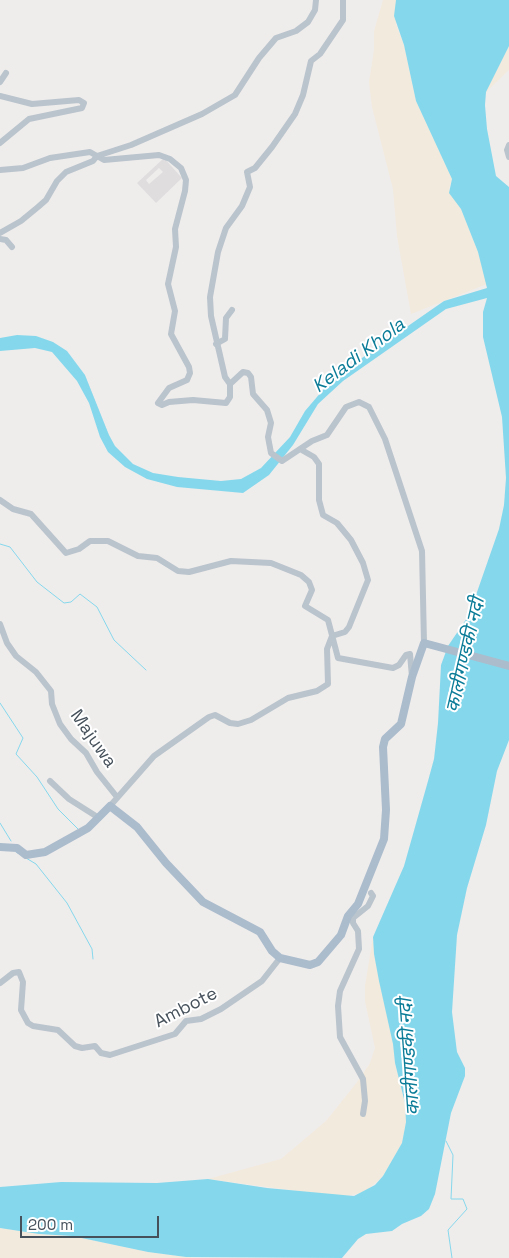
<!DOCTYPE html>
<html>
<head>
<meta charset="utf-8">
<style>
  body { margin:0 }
  #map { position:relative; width:509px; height:1258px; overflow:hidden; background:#efecec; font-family:"Space Grotesk",sans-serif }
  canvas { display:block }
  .scale { position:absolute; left:20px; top:1216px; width:139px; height:22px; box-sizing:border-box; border:2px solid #45505a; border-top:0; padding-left:6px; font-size:15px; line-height:18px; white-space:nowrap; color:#45505a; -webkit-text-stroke:4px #fff; paint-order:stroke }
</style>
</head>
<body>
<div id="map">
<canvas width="509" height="1258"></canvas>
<div class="scale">200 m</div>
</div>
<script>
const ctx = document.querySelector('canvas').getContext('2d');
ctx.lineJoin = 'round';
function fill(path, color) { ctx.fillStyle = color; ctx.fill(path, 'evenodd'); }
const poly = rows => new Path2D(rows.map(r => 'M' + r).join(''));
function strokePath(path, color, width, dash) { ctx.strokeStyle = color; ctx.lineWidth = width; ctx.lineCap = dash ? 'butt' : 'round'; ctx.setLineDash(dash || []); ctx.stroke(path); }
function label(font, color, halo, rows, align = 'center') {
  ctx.font = font + ' "Space Grotesk","Noto Sans Devanagari",sans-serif'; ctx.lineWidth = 4; ctx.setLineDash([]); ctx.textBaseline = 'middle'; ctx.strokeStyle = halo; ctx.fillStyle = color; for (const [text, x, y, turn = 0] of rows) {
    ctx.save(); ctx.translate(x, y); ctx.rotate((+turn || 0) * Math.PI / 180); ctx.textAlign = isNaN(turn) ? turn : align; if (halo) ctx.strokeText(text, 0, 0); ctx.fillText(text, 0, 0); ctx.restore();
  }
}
const education = poly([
  [164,158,182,178,156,203,137,183],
  [159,168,163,172,149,184,146,180]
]);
const sand = poly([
  [383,0,396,0,396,25,404,45,416,101,452,179,449,189,461,209,478,252,487,284,411,314,397,236,393,189,372,107,369,82,374,50,374,31],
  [509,46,509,70,486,92,493,77],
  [373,937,374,954,393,1044,395,1063,405,1103,406,1122,402,1143,383,1176,365,1192,342,1197,208,1179,281,1159,326,1121,358,1081,370,1063,375,1048,365,1001,365,986],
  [0,1228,39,1234,72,1236,148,1252,195,1258,0,1258]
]);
const water = poly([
  [396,0,509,0,509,46,486,92,485,105,487,129,496,176,509,187,509,740,497,771,486,825,467,888,457,935,452,1012,457,1052,465,1068,465,1076,451,1113,435,1194,429,1209,421,1216,402,1224,392,1231,366,1234,358,1239,342,1258,186,1257,148,1252,72,1236,39,1234,0,1228,0,1187,61,1182,157,1183,208,1179,267,1188,354,1196,375,1185,383,1176,402,1143,406,1122,405,1103,395,1063,393,1044,379,981,374,954,373,937,404,866,428,781,434,759,438,723,441,665,448,646,469,615,499,529,504,505,506,478,502,417,483,337,483,312,487,298,446,309,343,381,318,404,293,445,269,475,243,493,177,487,147,479,125,467,108,452,100,437,89,403,77,381,52,352,35,348,0,351,0,338,17,335,36,336,53,342,67,351,85,375,109,435,115,446,133,464,153,473,178,477,221,481,241,479,261,468,290,437,305,411,328,384,349,367,444,301,487,288,478,252,461,209,449,193,452,179,416,101,404,45,394,16]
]);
const stream = poly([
  [0,544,10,547,37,582,64,603,71,602,80,594,97,607,114,640,146,670],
  [0,703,23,738,16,754,37,777,58,809,79,830],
  [0,823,11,841],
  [16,852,36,864,67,903,92,949,93,959],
  [446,1141,453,1155,451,1199,463,1199,467,1209,448,1230,452,1258]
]);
const minor = poly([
  [0,82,6,73],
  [0,96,32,104,79,100,84,103,82,108,29,119,0,143],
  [509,145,507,150,509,157],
  [0,170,23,168,50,158,90,152,104,160,159,155,170,159,181,168,186,180,185,191,175,229,176,247,168,284,175,311,171,334,189,367,190,373,187,380,169,388,158,403,162,405,169,402,193,400,226,403,230,397,230,384,243,372,248,373,251,377,253,394,267,410,271,423,268,437,271,453,282,461,312,441,327,435,346,407,359,402,369,407,385,439,422,551,424,643],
  [0,233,21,221,38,207,46,200,57,181,66,172,93,161,97,156,131,145,202,114,235,95,259,58,276,38,296,31,308,22,315,10,316,0],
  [0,239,6,240,12,247],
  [216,344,225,339,226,318,232,310],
  [230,384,225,377,211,316,210,297,218,252,226,228,242,206,250,187,247,172,255,168,272,147,295,114,303,95,311,61,320,54,343,20,343,0],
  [0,500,13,509,31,514,66,553,79,549,90,541,108,541,138,556,157,558,178,571,189,572,231,561,271,563,301,575,309,582,312,590,305,606,328,620,338,658,393,668,399,665,406,655,410,654,412,677],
  [0,624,7,643,16,656,36,672,51,691,52,704,60,724,71,739,86,753,97,772,117,797],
  [50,781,69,799,99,818],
  [110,806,154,756,209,717,215,715,230,723,238,724,251,720,288,698,317,691,328,684,327,649,332,636,345,632,349,627,368,580,363,563,351,540,337,523,323,515,319,500,319,464,314,457,300,449],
  [0,983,13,973,19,972,23,982,21,1010,28,1023,33,1026,58,1030,75,1046,82,1048,95,1046,101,1053,110,1055,175,1034,186,1021,201,1019,221,1009,262,981,280,958],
  [363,1114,365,1101,363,1079,340,1037,338,1006,340,991,359,949,358,931,353,923,353,918,368,906,373,896,371,893]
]);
const major = poly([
  [0,847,17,848,26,855,45,852,88,828,110,806,137,827,166,863,203,902,260,932,272,951,280,958,310,965,318,962,341,935,348,916,358,904,384,839,386,810,383,747,385,739,401,724,412,677,424,643,509,666]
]);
const streetNames = [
  ["Majuwa",93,739,55],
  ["Ambote",186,1008,-27]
];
const waterNames = [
  ["Keladi Khola",359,356,-37],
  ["कालीगण्डकी नदी",466,655,-77],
  ["कालीगण्डकी नदी",410,1057,-94]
];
fill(education, '#e0ddde');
fill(sand, '#f2eadc');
fill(water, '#85d8ec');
strokePath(stream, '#85d8ec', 1);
strokePath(minor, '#bac4cc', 6);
strokePath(major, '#abbccc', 8);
label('18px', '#45505a', '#fff', streetNames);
label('italic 19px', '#0b7c98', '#fff', waterNames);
</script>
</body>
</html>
